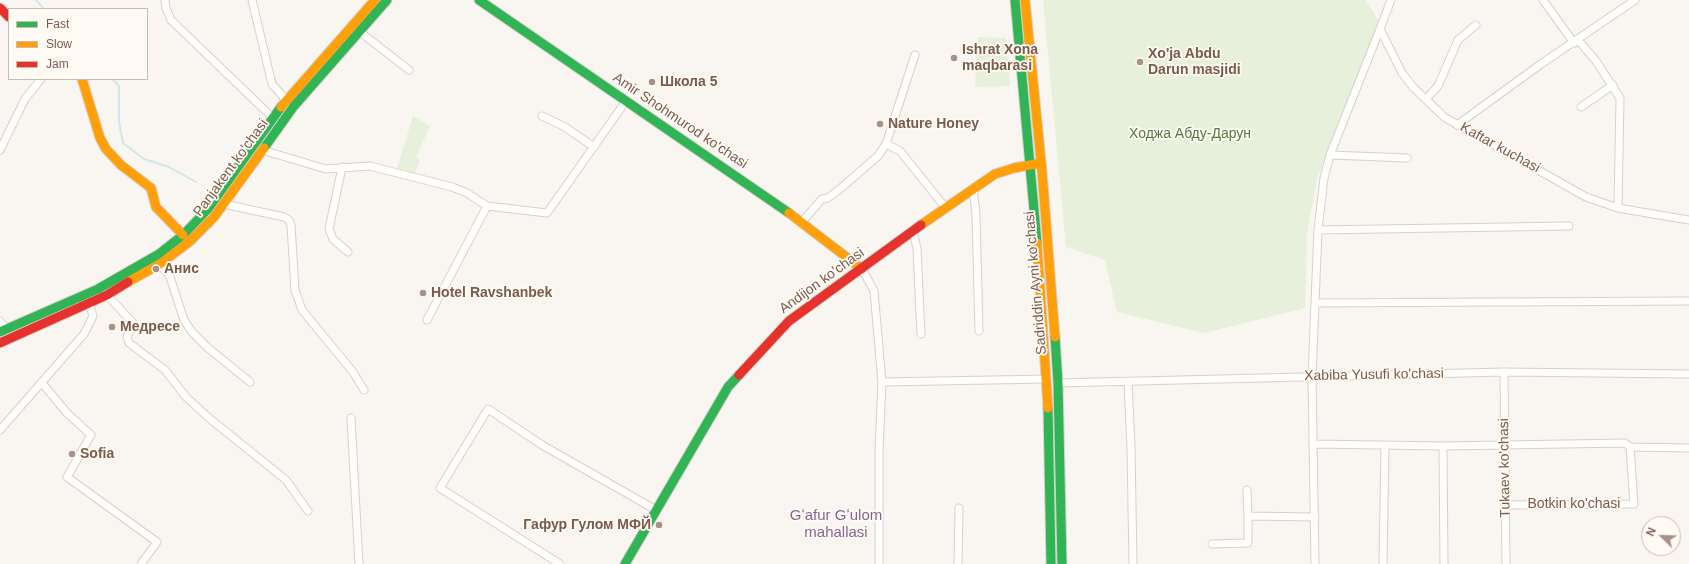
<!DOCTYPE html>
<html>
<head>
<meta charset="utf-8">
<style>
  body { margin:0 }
  #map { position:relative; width:1689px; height:564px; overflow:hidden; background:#f9f5f0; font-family:Arial,sans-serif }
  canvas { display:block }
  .legend { position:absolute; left:8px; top:8px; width:140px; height:72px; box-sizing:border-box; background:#fffaf3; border:1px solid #cabbb1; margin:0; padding:5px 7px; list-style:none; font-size:12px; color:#7a5c4d }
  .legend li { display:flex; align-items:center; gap:8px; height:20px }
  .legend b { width:20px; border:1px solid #cabbb1 }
  .north { position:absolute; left:1641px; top:516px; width:40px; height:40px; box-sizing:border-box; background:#fffaf3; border:1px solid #cabbb1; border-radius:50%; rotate:293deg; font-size:11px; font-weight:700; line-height:16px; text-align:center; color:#7a5c4d }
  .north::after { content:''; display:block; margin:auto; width:14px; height:18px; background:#a69286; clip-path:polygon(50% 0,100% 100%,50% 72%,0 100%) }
</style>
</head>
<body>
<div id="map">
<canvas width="1689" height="564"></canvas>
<ul class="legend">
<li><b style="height:5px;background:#30b455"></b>Fast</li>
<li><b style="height:5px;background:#ff9f0a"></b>Slow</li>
<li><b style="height:5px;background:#e5322d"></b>Jam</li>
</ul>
<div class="north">N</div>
</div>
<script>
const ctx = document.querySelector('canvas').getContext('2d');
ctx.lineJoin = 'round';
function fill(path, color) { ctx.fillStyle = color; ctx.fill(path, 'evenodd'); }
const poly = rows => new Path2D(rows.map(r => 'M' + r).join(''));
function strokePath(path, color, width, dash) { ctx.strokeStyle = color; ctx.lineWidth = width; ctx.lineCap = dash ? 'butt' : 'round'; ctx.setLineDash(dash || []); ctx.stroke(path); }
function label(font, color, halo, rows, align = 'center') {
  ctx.font = font + ' Arial,sans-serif'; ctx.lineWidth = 3.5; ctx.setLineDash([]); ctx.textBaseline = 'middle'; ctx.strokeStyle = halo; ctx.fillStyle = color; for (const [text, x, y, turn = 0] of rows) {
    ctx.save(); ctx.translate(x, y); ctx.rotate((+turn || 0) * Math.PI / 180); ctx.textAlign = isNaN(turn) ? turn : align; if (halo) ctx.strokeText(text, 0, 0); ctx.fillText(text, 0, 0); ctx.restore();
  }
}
const green = poly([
  [1043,0,1366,0,1379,21,1317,179,1307,234,1305,308,1204,333,1117,312,1105,260,1066,247],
  [978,37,1006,38,1010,86,975,87],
  [413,116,430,126,416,157,420,160,415,174,397,168]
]);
const stream = poly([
  [36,0,44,9],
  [112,79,119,86,119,122,123,143,144,159,169,167,196,182]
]);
const street = poly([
  [165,0,166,8,171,20,273,118],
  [252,0,272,84,286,100],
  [1391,0,1380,29,1402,73,1413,87,1444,117,1586,197,1618,208,1689,220],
  [1543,0,1574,43],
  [360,32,409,70],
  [1578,40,1596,61,1620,98,1618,208],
  [1426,99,1438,86,1458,40,1476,25],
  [1581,107,1613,85],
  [542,116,565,127,594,147],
  [1457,125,1541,64,1635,0],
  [886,144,900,151,945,207],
  [0,150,25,99,41,79],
  [262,150,326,169,370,166,452,187,467,193,487,206,547,213,626,101],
  [1330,155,1407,158],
  [342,167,329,229,333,239,348,252],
  [973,188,976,214,979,331],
  [224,204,284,217,289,220,291,225,295,290,302,310,353,372,364,390],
  [802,222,822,199,828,198,841,188,878,156,886,144,915,55],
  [1318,230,1569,226],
  [913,231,917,249,921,334],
  [160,264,170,277,184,320,192,332,208,348,250,382],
  [862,269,874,291,882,382,879,451,879,564],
  [107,295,133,323,127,337,129,343,165,370,186,397,209,418,286,480,308,511],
  [1315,303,1689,301],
  [427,320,487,206],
  [0,321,7,330],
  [1504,372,1506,564],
  [1128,381,1131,447,1133,564],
  [882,382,1047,379],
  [42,383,67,413,91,435,67,477,157,542,141,564],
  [1058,383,1504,372,1689,374],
  [351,418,359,564],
  [0,430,84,334,93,316,89,303],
  [1314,444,1443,446,1625,443,1630,447,1689,448],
  [1443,446,1444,564],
  [1247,490,1248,516],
  [1505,505,1634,504,1630,447],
  [1212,544,1248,543,1248,516,1315,517],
  [560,564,440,488,488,409,542,445,656,510],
  [958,564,959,508],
  [1315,564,1312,376,1318,230,1324,178,1330,155,1380,29],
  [1383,564,1385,446]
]);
const fast = poly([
  [479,0,789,213],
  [1015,0,1037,243],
  [264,148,294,106,387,0],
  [0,332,98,289,159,254,183,235,207,210,281,107],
  [1055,337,1058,383,1062,564],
  [1048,408,1051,564],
  [625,564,728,387,739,375]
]);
const slow = poly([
  [1025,0,1042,171,1055,337],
  [82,79,100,138,106,149,121,165,151,188,156,207,183,235],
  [281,107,375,0],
  [789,213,862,269],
  [921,225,995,174,1014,168,1041,163],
  [1037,243,1048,408],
  [128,282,160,264,189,242,214,217,264,148]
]);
const jam = poly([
  [0,8,9,17],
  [0,343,107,295,128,282],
  [739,375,789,321,921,225]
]);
const markers = [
  [954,58,4,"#a69286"],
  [1140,62,4,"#a69286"],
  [652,82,4,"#a69286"],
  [880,124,4,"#a69286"],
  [156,269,4,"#a69286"],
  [423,293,4,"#a69286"],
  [112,327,4,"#a69286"],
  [72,454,4,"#a69286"],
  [659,525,4,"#a69286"]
];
const poiNames = [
  ["Ishrat Хоnа",962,50],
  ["mаqbаrasi",962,66],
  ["Xo'ja Abdu",1148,54],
  ["Darun masjidi",1148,70],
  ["Школа 5",660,82],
  ["Nature Honey",888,124],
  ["Анис",164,269],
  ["Hotel Ravshanbek",431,293],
  ["Медресе",120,327],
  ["Sofia",80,454],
  ["Гафур Гулом МФЙ",651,525,"right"]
];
const streetNames = [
  ["Amir Shohmurod ko'chasi",680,121,34],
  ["Kaftar kuchasi",1500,148,29],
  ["Panjakent ko'chasi",231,168,-54],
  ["Andijon ko'chasi",822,281,-36],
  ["Sadriddin Ayni ko'chasi",1036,283,-95],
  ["Xabiba Yusufi ko'chasi",1374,375,-1],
  ["Tukaev ko'chasi",1505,468,-91],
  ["Botkin ko'chasi",1574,504]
];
const parkNames = [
  ["Ходжа Абду-Дарун",1190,134]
];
const neighbourhoodNames = [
  ["Gʻafur Gʻulom",836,516],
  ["mahallasi",836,533]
];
fill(green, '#e7f0db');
strokePath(stream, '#d0e8ea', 2);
strokePath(street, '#d7d1cb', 9);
strokePath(fast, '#d9d2cb', 11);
strokePath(slow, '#d9d2cb', 11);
strokePath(jam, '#d9d2cb', 11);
strokePath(street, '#fefefd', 7);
strokePath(fast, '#30b455', 9);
strokePath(slow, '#ff9f0a', 9);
strokePath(jam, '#e5322d', 9);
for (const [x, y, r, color] of markers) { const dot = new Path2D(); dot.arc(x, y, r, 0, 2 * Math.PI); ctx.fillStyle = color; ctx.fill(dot); strokePath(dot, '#fffaf3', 1.5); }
label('bold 14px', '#7a5c4d', '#fffaf3', poiNames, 'left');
label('14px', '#7a5c4d', '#fffaf3', streetNames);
label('14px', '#537a41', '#fffaf3', parkNames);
label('15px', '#846695', '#fffaf3', neighbourhoodNames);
</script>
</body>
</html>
